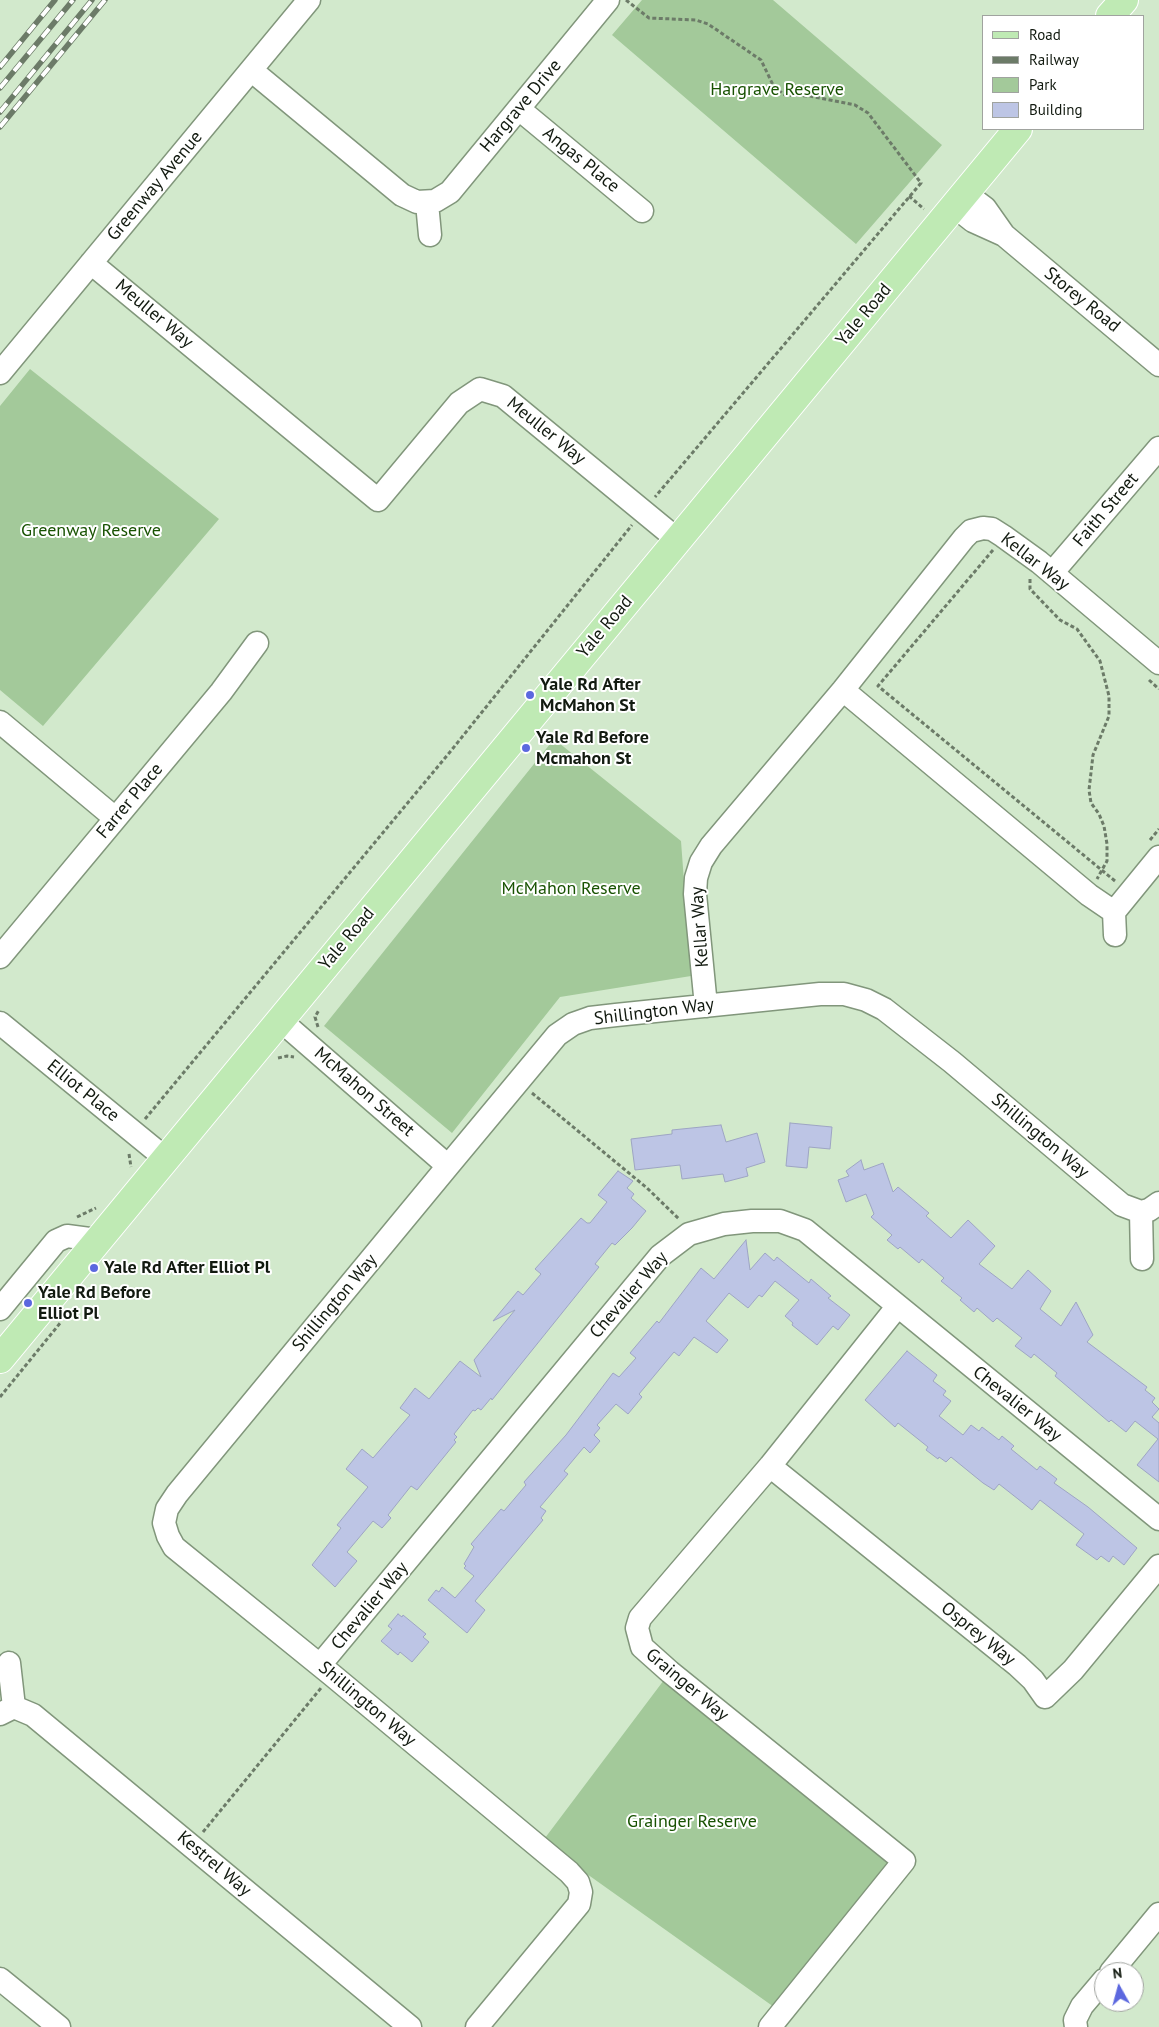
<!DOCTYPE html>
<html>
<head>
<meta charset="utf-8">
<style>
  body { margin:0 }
  #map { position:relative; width:1159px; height:2027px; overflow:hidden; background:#d2e9cc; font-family:"PT Sans",sans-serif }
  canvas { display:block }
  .legend { position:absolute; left:982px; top:15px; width:162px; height:115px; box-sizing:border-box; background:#fff; border:1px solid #a0a39f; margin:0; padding:6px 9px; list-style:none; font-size:15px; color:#121a10 }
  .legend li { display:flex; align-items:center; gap:10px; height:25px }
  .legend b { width:25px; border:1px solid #a0a39f }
  .north { position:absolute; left:1094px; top:1962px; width:50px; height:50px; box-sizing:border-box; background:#fff; border:1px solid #a0a39f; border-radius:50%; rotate:353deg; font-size:14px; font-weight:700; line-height:20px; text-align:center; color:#121a10 }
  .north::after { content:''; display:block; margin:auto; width:18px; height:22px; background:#5c68df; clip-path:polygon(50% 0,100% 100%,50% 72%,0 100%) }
</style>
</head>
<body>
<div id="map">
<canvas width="1159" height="2027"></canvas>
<ul class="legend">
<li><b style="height:6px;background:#bfeab4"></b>Road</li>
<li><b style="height:6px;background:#6c7b68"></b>Railway</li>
<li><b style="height:14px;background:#a3c99a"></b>Park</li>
<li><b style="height:14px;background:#bdc5e5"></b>Building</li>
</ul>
<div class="north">N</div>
</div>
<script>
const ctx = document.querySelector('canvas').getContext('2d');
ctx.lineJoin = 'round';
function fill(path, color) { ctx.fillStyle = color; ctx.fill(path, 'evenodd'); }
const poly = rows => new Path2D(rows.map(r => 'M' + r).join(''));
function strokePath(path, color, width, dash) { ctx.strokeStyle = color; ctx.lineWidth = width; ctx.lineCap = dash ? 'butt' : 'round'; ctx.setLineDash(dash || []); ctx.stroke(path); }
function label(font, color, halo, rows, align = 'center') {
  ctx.font = font + ' "PT Sans",sans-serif'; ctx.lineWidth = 4; ctx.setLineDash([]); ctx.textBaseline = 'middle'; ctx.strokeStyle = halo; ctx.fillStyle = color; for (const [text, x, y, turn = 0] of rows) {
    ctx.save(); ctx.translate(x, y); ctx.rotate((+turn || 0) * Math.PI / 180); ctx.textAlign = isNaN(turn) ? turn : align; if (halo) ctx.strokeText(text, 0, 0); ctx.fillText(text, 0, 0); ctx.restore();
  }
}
const green = poly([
  [642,0,773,0,942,145,856,244,612,35],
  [30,369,219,519,43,726,0,690,0,406],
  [554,739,681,841,691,976,560,997,452,1133,324,1026],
  [670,1672,904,1861,781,2012,542,1842]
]);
const building = poly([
  [790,1123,832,1127,830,1149,809,1147,807,1168,786,1166,790,1123],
  [721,1125,726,1142,757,1133,765,1162,746,1168,748,1176,725,1182,723,1174,682,1179,680,1165,635,1170,631,1139,672,1134,672,1130,721,1125],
  [861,1160,864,1170,883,1163,893,1192,898,1187,929,1213,926,1216,951,1238,968,1220,995,1246,979,1264,1012,1289,1028,1270,1051,1291,1040,1309,1061,1326,1076,1302,1093,1335,1087,1342,1147,1387,1145,1390,1155,1398,1152,1402,1159,1409,1152,1417,1159,1423,1159,1482,1137,1465,1158,1439,1135,1421,1126,1432,1111,1420,1109,1422,1055,1376,1057,1373,1034,1354,1031,1358,1015,1346,1022,1338,997,1318,993,1322,977,1308,974,1312,960,1300,962,1298,941,1281,944,1278,922,1259,919,1263,900,1247,898,1249,887,1240,892,1235,871,1217,874,1214,866,1194,846,1202,838,1180,849,1176,846,1171,861,1160],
  [618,1171,633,1181,627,1188,634,1194,631,1198,646,1211,632,1228,615,1245,612,1243,595,1264,599,1267,492,1400,491,1398,481,1410,478,1408,475,1411,473,1410,454,1434,457,1437,454,1440,456,1442,417,1490,411,1486,388,1515,391,1518,382,1528,373,1521,347,1552,357,1561,335,1587,312,1565,341,1528,337,1525,368,1487,346,1469,362,1449,373,1458,410,1415,400,1408,415,1388,429,1399,460,1361,481,1377,474,1360,515,1310,493,1321,518,1291,523,1295,541,1274,535,1269,581,1218,587,1223,590,1223,607,1202,598,1195,618,1171],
  [746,1240,750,1270,765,1253,774,1261,777,1257,809,1283,811,1279,831,1296,828,1298,850,1315,838,1330,833,1326,817,1345,792,1325,793,1323,785,1316,799,1300,775,1281,762,1297,759,1295,748,1308,729,1293,706,1321,728,1340,717,1353,694,1337,679,1356,674,1352,639,1394,642,1397,628,1414,616,1404,597,1425,600,1428,594,1435,600,1441,590,1453,584,1447,564,1471,568,1474,540,1507,546,1511,541,1518,543,1520,475,1601,485,1610,467,1633,428,1600,436,1590,439,1592,442,1587,455,1598,474,1576,464,1568,466,1566,464,1564,474,1547,471,1544,501,1509,504,1511,526,1485,524,1482,566,1435,613,1373,619,1377,636,1358,630,1353,657,1321,659,1323,701,1268,714,1279,746,1240],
  [907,1351,937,1375,933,1381,946,1391,943,1395,951,1401,939,1416,963,1435,971,1425,979,1431,982,1427,999,1440,1002,1436,1014,1446,1011,1449,1037,1470,1040,1466,1057,1479,1054,1483,1088,1507,1137,1548,1124,1565,1113,1556,1109,1562,1101,1556,1097,1560,1076,1545,1084,1534,1040,1500,1032,1510,999,1484,994,1490,983,1483,951,1457,946,1462,939,1457,938,1459,926,1450,928,1447,898,1423,895,1427,865,1400,907,1351],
  [398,1614,402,1617,403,1615,426,1634,423,1637,429,1642,412,1662,400,1652,398,1655,381,1641,392,1629,388,1626,398,1614]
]);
const path = poly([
  [626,0,649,18,696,20,708,24,761,60,774,87,785,95,810,96,855,105,868,113,921,183,655,497],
  [909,196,924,209],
  [993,550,878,686,1115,881],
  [1030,579,1030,589,1060,620,1077,629,1100,661,1109,696,1109,716,1093,755,1089,790,1091,803,1099,814,1104,826,1107,844,1107,861,1097,879],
  [1149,680,1159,689],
  [1150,840,1159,829],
  [318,1027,315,1017,319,1010],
  [278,1058,287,1056,294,1057],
  [532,1093,647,1188,679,1219],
  [145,1119,450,752,632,525],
  [129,1154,131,1167],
  [77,1217,96,1208],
  [0,1397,61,1322],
  [203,1832,321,1688]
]);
const minor = poly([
  [251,70,402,195,417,202,435,201,450,192,608,0],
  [519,109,642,211],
  [965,193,985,208,1004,235],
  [427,203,430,235],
  [954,206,973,221,1004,235,1159,365],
  [91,263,378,500,459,403,480,389,503,396,678,540],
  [0,373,309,0],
  [1052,573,1159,448],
  [843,690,1089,895,1114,912],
  [0,722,115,818],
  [1115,935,1114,912,1159,857],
  [0,957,221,692,257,643],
  [706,1006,695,894,696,878,701,862,711,846,843,690,964,538,971,531,983,528,992,529,1003,536,1039,562,1159,663],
  [280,1020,448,1166],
  [0,1023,165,1158],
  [1141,1212,1142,1259],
  [0,1309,56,1241,67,1236,97,1240],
  [770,1466,1017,1665,1033,1680,1045,1697,1073,1670,1159,1566],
  [9,1663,14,1707],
  [320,1665,660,1256,689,1234,724,1224,752,1221,780,1221,805,1230,1159,1519],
  [0,1714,14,1707,33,1715,410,2027],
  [1111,1972,1159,1914],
  [0,1979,59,2027],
  [477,2027,579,1904,581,1892,578,1882,569,1872,332,1675,174,1547,168,1536,164,1523,167,1509,177,1494,448,1166,557,1035,573,1024,590,1018,616,1015,820,994,844,994,866,1000,884,1009,952,1062,1122,1205,1141,1212,1149,1210,1159,1203],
  [770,2027,904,1861,670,1672,642,1647,637,1628,640,1618,770,1466,897,1307],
  [1076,2027,1075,2020,1082,2006,1104,1980]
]);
const major = poly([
  [1110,16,1124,0],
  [0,1359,1018,129]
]);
const rail = poly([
  [0,67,55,0],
  [0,88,73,0],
  [0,112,92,0],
  [0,127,105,0]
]);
const markers = [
  [530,695,5,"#5c68df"],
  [526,748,5,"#5c68df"],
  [94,1268,5,"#5c68df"],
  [28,1303,5,"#5c68df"]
];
const parkNames = [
  ["Hargrave Reserve",777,90],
  ["Greenway Reserve",91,531],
  ["McMahon Reserve",571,889],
  ["Grainger Reserve",692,1822]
];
const streetNames = [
  ["Hargrave Drive",521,106,-50],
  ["Angas Place",581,160,39],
  ["Greenway Avenue",155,186,-50],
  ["Storey Road",1082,300,39],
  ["Meuller Way",154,314,40],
  ["Yale Road",864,315,-50],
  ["Meuller Way",546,431,39],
  ["Faith Street",1106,510,-50],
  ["Kellar Way",1035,562,38],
  ["Yale Road",605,627,-50],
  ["Farrer Place",130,801,-50],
  ["Kellar Way",700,927,-94],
  ["Yale Road",347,939,-50],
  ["Shillington Way",654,1012,-7],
  ["Elliot Place",83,1091,39],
  ["McMahon Street",364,1092,41],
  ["Shillington Way",1040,1136,40],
  ["Chevalier Way",629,1295,-49],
  ["Shillington Way",335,1303,-50],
  ["Chevalier Way",1017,1404,39],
  ["Chevalier Way",370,1606,-50],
  ["Osprey Way",978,1634,39],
  ["Grainger Way",687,1685,40],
  ["Shillington Way",367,1704,40],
  ["Kestrel Way",214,1864,40]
];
const poiNames = [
  ["Yale Rd After",540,685],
  ["McMahon St",540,706],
  ["Yale Rd Before",536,738],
  ["Mcmahon St",536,759],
  ["Yale Rd After Elliot Pl",104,1268],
  ["Yale Rd Before",38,1293],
  ["Elliot Pl",38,1314]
];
fill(green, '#a3c99a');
fill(building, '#bdc5e5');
strokePath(building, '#9da4c3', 1);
strokePath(minor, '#81967b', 25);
strokePath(major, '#fff', 30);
strokePath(path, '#6c7b68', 3, [4, 2.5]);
strokePath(minor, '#fff', 22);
strokePath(major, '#bfeab4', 28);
strokePath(rail, '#6c7b68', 5.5);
strokePath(rail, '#fff', 4, [11]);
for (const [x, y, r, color] of markers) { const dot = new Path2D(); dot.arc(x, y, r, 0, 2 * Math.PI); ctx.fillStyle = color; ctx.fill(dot); strokePath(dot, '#fff', 2); }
label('18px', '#185202', '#fff', parkNames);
label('18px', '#121a10', '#fff', streetNames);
label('bold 18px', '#121a10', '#fff', poiNames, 'left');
</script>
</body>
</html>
